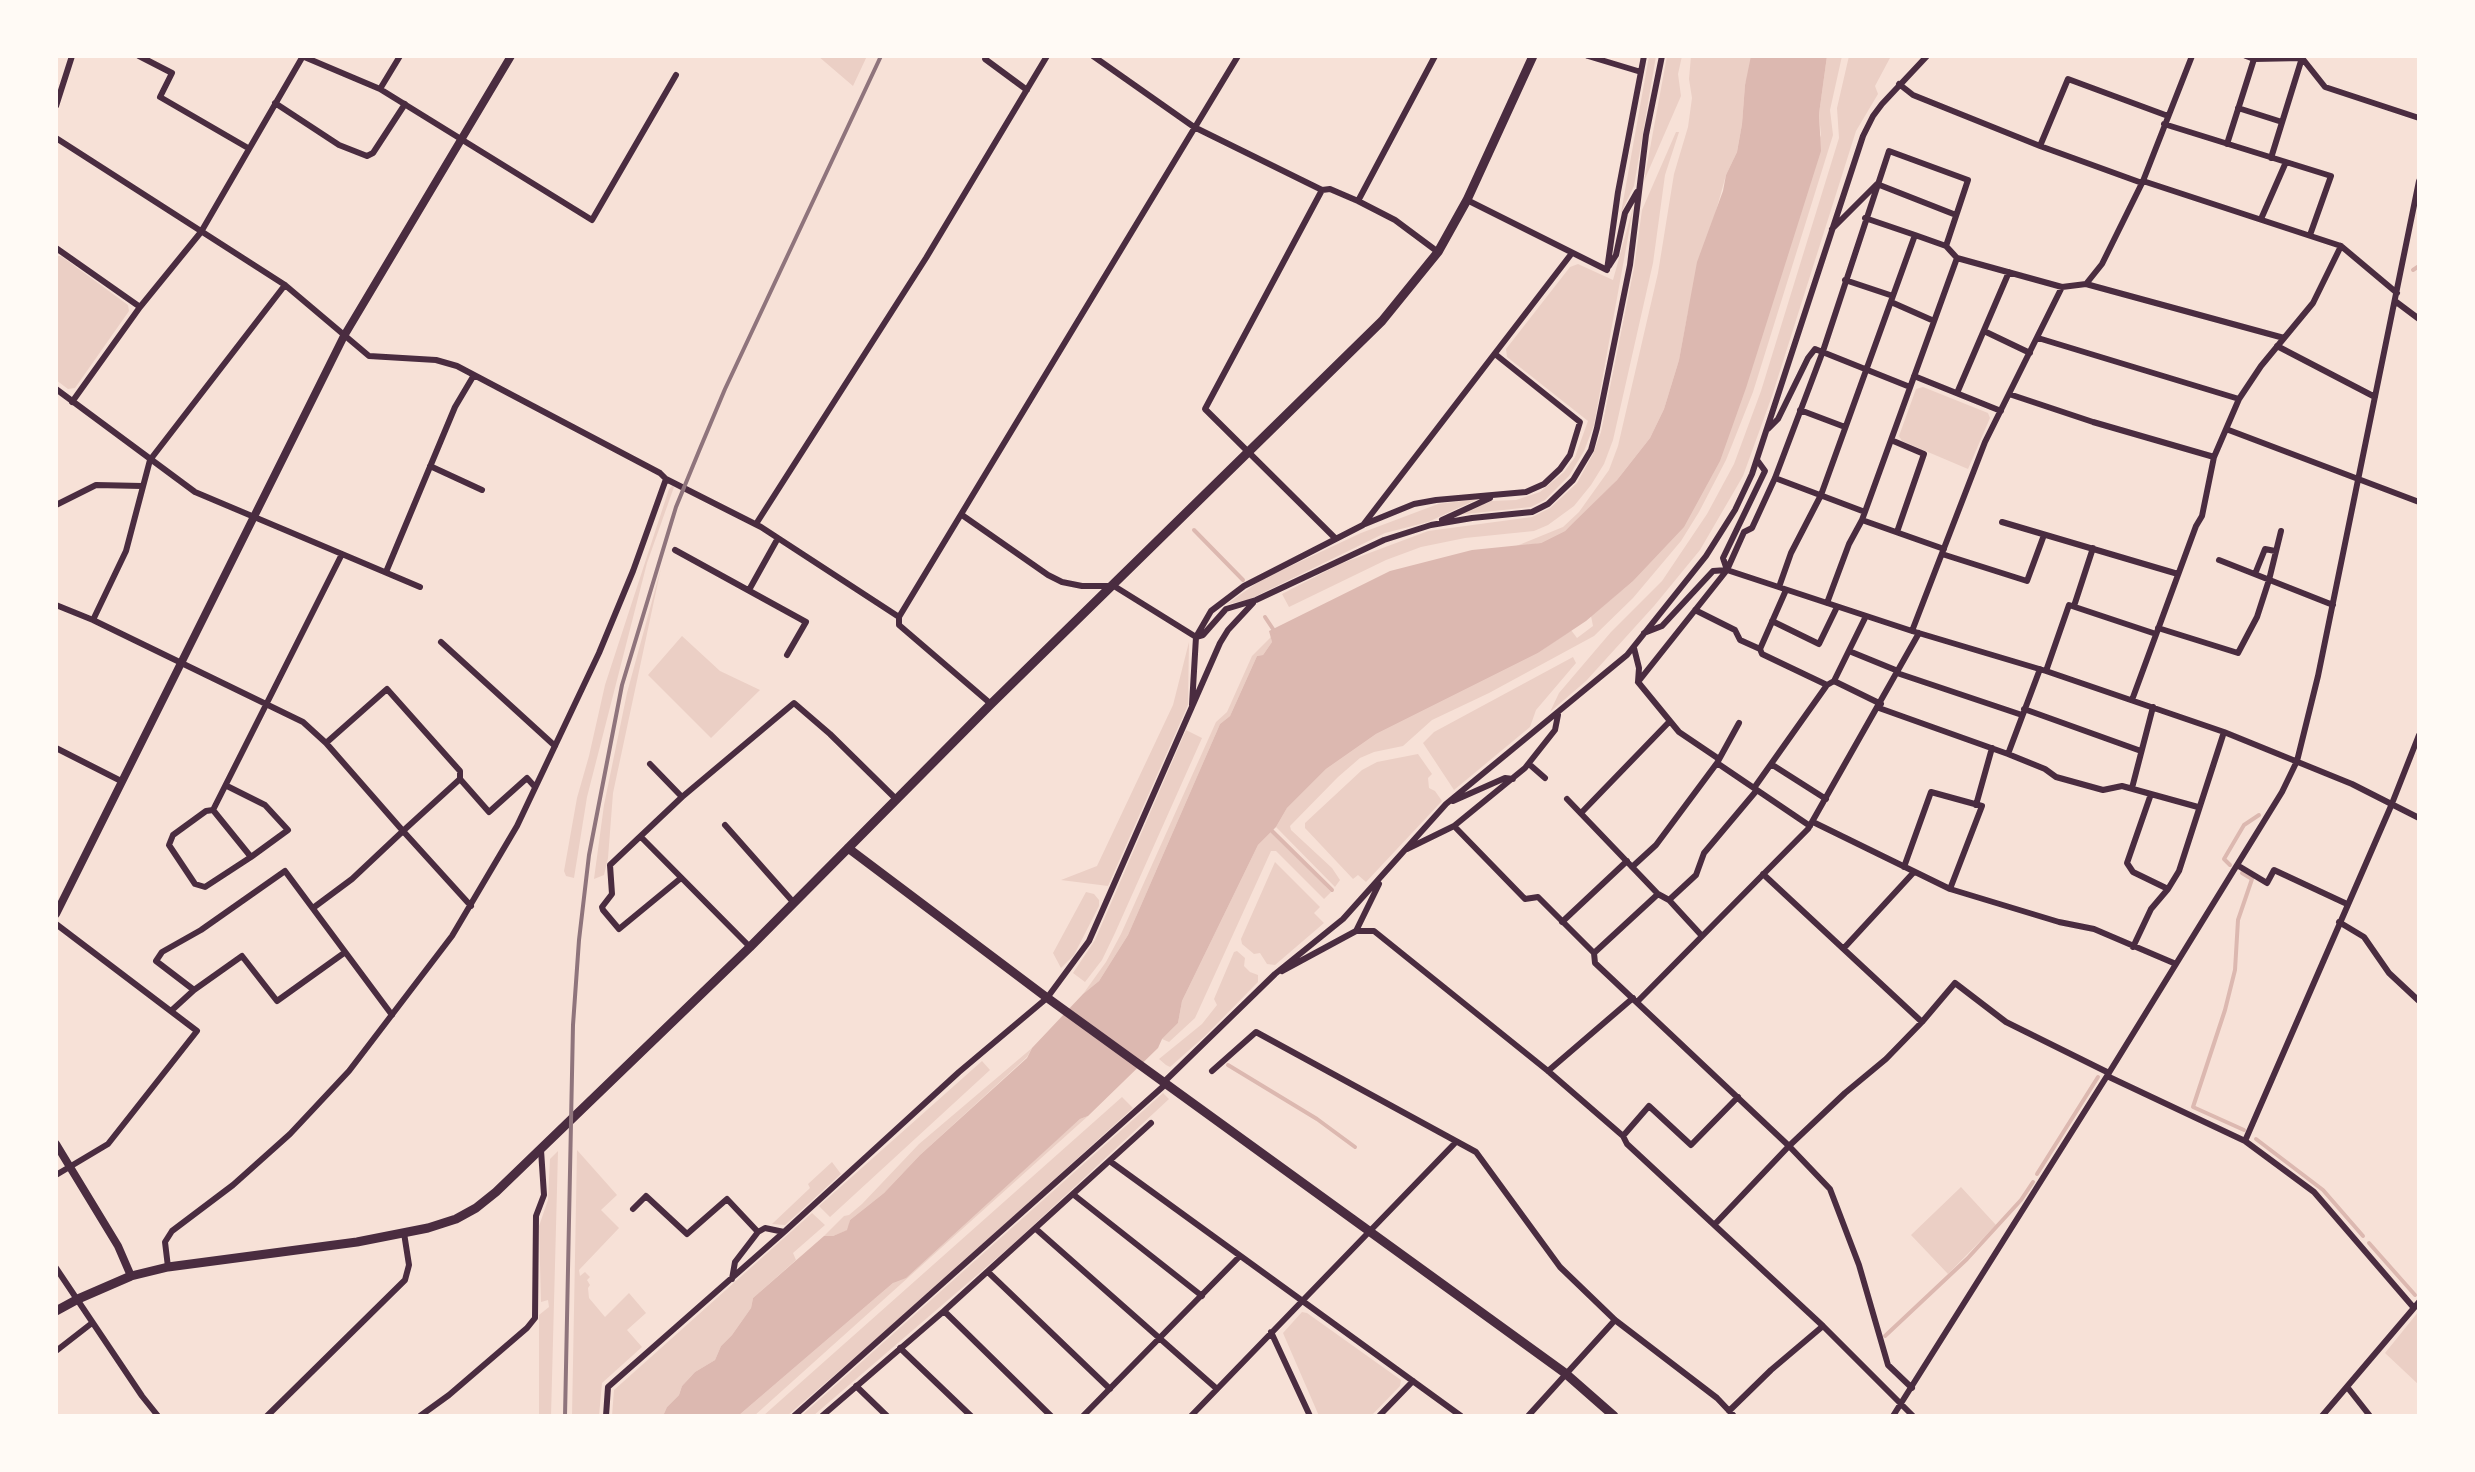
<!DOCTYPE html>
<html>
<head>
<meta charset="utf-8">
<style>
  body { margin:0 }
  #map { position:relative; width:2475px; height:1472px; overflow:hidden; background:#f7e1d7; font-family:Manrope,sans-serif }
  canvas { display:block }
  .frame { position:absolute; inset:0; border:58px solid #fffaf5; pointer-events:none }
</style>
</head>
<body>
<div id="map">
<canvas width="2475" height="1472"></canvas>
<div class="frame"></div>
</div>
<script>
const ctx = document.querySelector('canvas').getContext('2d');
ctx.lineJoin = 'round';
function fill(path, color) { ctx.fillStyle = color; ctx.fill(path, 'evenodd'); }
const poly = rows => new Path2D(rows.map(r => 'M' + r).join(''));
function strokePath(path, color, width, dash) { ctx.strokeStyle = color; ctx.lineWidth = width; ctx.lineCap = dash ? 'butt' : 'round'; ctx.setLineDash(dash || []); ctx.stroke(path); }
const green = poly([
  [818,56,867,56,853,86],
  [1649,56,1656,56,1634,186,1621,213],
  [1667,56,1682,56,1678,74,1681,96,1644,181],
  [1691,56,1751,56,1751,66,1745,85,1742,124,1737,152,1726,175,1688,312,1679,360,1664,409,1650,438,1617,480,1581,517,1565,531,1541,543,1514,547,1563,527,1579,512,1609,470,1618,446,1658,273,1674,174,1688,127,1692,98,1689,79],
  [1827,56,1842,56,1830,110,1833,135,1753,392,1726,460,1699,512,1681,541,1633,598,1594,636,1489,693,1432,720,1403,746,1374,752,1360,758,1338,777,1290,826,1291,830,1332,868,1340,880,1335,887,1276,827,1287,808,1326,769,1376,734,1538,653,1571,630,1577,638,1593,626,1591,616,1632,582,1821,135,1819,114],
  [1849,56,1891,56,1875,86,1878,94,1856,131,1772,396,1743,476,1700,550,1654,606,1586,681,1550,712,1559,693,1611,632,1662,581,1707,514,1734,464,1761,391,1839,138,1837,108],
  [1676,132,1679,132,1665,175,1653,263,1613,440,1604,464,1591,485,1574,506,1548,525,1534,531,1465,538,1421,547,1386,560,1289,607,1282,594,1340,564,1428,531,1532,517,1550,508,1577,483,1593,454,1601,432,1634,268,1642,210],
  [1634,204,1594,425,1584,451,1569,476,1545,500,1531,507,1457,515,1491,501,1516,500,1540,492,1564,472,1575,457,1588,421,1507,357,1506,349,1570,267,1578,264,1613,280],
  [56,256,61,256,128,305,129,311,75,388,68,389,56,380],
  [1923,387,1988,413,1990,418,1968,469,1902,441,1899,436,1916,389],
  [672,486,674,487,647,563,587,797,574,878,566,876,564,871,577,798,589,756,605,685,669,489],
  [1478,499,1428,522,1385,533,1248,600,1227,604,1261,580,1361,533,1438,504],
  [661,568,613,793,608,858,604,875,594,879,604,805,627,693],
  [682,636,720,671,760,690,711,738,648,675],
  [1271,637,1272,642,1263,655,1257,656,1230,716,1220,724,1128,935,1099,981,1083,994,1106,962,1121,934,1216,722,1227,712,1252,656],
  [1189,642,1188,705,1108,886,1061,880,1097,866,1173,705],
  [1573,657,1576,663,1536,710,1530,727,1454,790,1423,743,1434,732],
  [1186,730,1202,738,1115,933,1102,960,1085,982,1073,973,1095,940],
  [1418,754,1432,774,1428,778,1429,788,1435,791,1442,801,1366,882,1358,875,1353,879,1305,828,1305,823,1362,770,1377,762],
  [1271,832,1331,892,1324,899,1276,851,1271,851,1195,1018,1169,1042,1162,1039,1178,1023,1182,1001,1258,845],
  [1275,862,1320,907,1314,913,1324,923,1275,965,1267,964,1260,953,1254,954,1242,944,1241,939],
  [1086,892,1094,894,1099,900,1099,906,1074,955,1061,968,1053,953],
  [1237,951,1245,958,1244,966,1250,972,1258,975,1258,982,1205,1036,1170,1067,1166,1065,1159,1059,1202,1024,1217,1005,1214,999,1234,952],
  [1032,1048,1027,1057,920,1155,884,1193,850,1220,848,1230,833,1236,824,1236,844,1216,849,1215,862,1204,919,1144],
  [982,1061,990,1070,830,1217,819,1206],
  [1163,1093,1169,1099,1012,1245,813,1416,801,1416],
  [1122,1097,1133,1108,902,1317,787,1416,763,1416],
  [1088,1116,754,1416,738,1416,893,1283,902,1277,1080,1119],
  [577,1150,617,1195,601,1210,619,1228,579,1270,580,1276,585,1272,590,1277,587,1280,590,1285,588,1288,589,1298,605,1317,629,1293,646,1313,627,1330,642,1347,602,1383,599,1416,572,1416],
  [558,1151,551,1416,539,1416,539,1315,549,1307,548,1300,541,1302,539,1226,548,1200,550,1159],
  [832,1162,841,1174,785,1225,772,1224,810,1188,808,1184],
  [1961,1187,1996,1225,1948,1274,1911,1235],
  [812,1213,825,1225,793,1253,796,1260,753,1298,751,1308,732,1335,721,1346,715,1360,695,1372,682,1386,679,1395,667,1407,663,1416,612,1416,614,1390],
  [2419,1311,2419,1385,2385,1353],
  [1302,1312,1307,1313,1401,1380,1400,1386,1371,1416,1319,1416,1283,1333]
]);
const water = poly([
  [1751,56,1827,56,1819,114,1821,151,1746,388,1720,461,1684,527,1632,582,1586,621,1538,653,1376,734,1326,769,1287,808,1276,827,1258,845,1182,1001,1178,1023,1162,1039,1158,1048,1088,1116,1080,1119,906,1278,893,1283,738,1416,663,1416,667,1407,679,1395,682,1386,695,1372,715,1360,721,1346,732,1335,751,1308,753,1298,824,1236,833,1236,847,1230,850,1220,884,1193,920,1155,1027,1058,1032,1048,1083,994,1099,981,1128,935,1220,724,1230,716,1257,656,1263,655,1272,642,1269,631,1390,571,1472,550,1541,543,1565,531,1617,480,1650,438,1664,409,1679,360,1697,262,1723,191,1726,175,1737,152,1742,124,1745,85]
]);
const stream = poly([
  [2413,270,2419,266],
  [1194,530,1243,580],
  [1265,617,1275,632],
  [1271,830,1332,890],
  [2230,865,2224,859,2244,825,2259,815],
  [2242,873,2252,879,2238,920,2235,970,2225,1010,2193,1107,2244,1130],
  [1228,1065,1317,1119,1355,1147],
  [2256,1139,2323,1190,2363,1236],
  [2037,1174,2098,1077],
  [2369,1243,2415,1295],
  [1885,1336,1967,1259,2021,1200,2033,1182]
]);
const minor = poly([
  [139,56,172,73,160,97,248,148],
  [302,56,380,89,592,220,676,75],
  [986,56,985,59,1027,90],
  [1093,56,1194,127,1322,190,1330,189,1358,201,1395,220,1438,252],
  [1588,56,1641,72],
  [2246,56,2254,59,2302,58],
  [2302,58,2325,87,2419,118],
  [1899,84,1913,95,2040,146,2142,183],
  [380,89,400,56],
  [275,103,339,145,367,156,373,153,405,104],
  [56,106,72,56],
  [2238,108,2282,122],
  [2164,124,2286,162],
  [56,138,285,285,369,356,436,360,457,366,660,473,666,479,761,527,899,617,899,625,991,704],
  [2227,144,2254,59],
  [2040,146,2068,79,2168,116],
  [2271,158,2302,58],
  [2143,181,2341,246,2397,293],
  [1322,190,1205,409,1335,538],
  [1467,200,1607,270,1618,192,1644,56],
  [1358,201,1435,56],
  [1865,218,1915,235],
  [2261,219,2286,162,2331,176,2310,235],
  [1832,229,1877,184,1956,215],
  [56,248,140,307],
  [1609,266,1616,255,1625,213,1637,192],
  [1845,280,1893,296],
  [2086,284,2102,264,2143,181,2192,56],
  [2395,301,2419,319],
  [1891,302,1934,321],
  [1984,331,2030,353],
  [2038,338,2239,399],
  [2277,346,2375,397],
  [1914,376,2001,411],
  [56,389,195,492,342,554,213,810,251,857,288,830,265,805,227,786],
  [1957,393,2009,272],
  [2009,394,2093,422,2214,457],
  [72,402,140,307,201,232,303,56],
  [1800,410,1845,427],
  [1768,429,1778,419,1808,358,1815,349,1910,387],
  [2226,429,2419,502],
  [1891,440,1924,454,1897,532],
  [430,466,482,490],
  [1775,478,1865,512],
  [56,505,96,485,142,486],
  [962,515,1048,575,1062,582,1082,586,1114,586,1196,637,1203,635,1226,609,1256,600,1384,540,1431,525,1472,518,1532,512,1548,504,1573,480,1591,450,1597,428,1630,265,1646,135,1662,56],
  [1442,520,1490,498],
  [1862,520,1944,549],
  [2002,522,2178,574],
  [756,524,926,258,1047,56],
  [1365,524,1414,504,1436,500,1526,492,1544,484,1560,469,1570,455,1580,422,1495,354],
  [675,550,806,622,787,655],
  [342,554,420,587],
  [1942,554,2027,581,2044,535],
  [2219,560,2333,605],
  [1726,567,1723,558,1765,471,1757,460],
  [386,572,455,407,474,375],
  [2255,574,2265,549,2275,551],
  [1779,587,1791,553,1821,495,1915,235,1946,246,1957,258,2062,287,2086,284,2284,338],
  [749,590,778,538],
  [1786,590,1760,649,1762,654,1827,685],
  [1827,603,1849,544,1862,520,1957,258],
  [56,605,93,620,303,722,326,743],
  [2074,606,2093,548],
  [1695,610,1735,630,1740,640,1760,649],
  [899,617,1238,56],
  [93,620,126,551,150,460,285,285],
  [1772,621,1819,644,1837,607],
  [2158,628,2238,653,2257,617,2269,580,2281,531],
  [1912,631,1985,442,2062,287],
  [1644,633,1662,626,1713,571,1727,570,1912,631,2046,671,2224,732,2352,784,2419,818],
  [441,642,555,746],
  [1634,648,1639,668,1638,682,1679,732,1719,759],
  [1849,651,1898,671],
  [2046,671,2069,605,2156,634],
  [1897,673,2022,715],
  [1834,681,1881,704],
  [1638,682,1727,570,1744,532,1752,528,1775,478,1823,351,1889,151,1968,180,1946,246],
  [2132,700,2196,526,2202,516,2214,457,2239,399,2261,366,2313,303,2341,246],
  [1192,705,1196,637,1211,611,1244,586,1363,525,1572,253],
  [1879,708,2008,754,2040,669],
  [2024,709,2141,751],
  [56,748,121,781],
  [2008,754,2045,769,2056,777,2103,790,2122,786,2198,807],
  [1717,763,1810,826],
  [650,764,682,797],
  [1529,764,1545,778],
  [1771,764,1826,799],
  [460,779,489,812,527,778,535,787],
  [1754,788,1827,685,1834,681,1866,616],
  [2132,788,2153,707],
  [2151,794,2127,863,2133,872,2168,889],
  [1567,799,1658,894,1669,900,1702,936],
  [1453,801,1505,778,1513,779],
  [1976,805,1992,748],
  [213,810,206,811,173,835,169,845,195,884,205,887,251,857],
  [1582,812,1670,721],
  [1813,822,1950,889,2059,922,2094,929,2176,964],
  [725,825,794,903],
  [1454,826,1525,768,1555,730,1558,715],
  [641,837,750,947],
  [1407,849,1454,826,1525,899,1538,897,1594,953,1595,963,1789,1146,1830,1189,1859,1265,1888,1365,1912,1388],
  [2237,865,2267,883,2274,870,2347,904],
  [1632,867,1656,845,1717,763,1739,723],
  [1904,867,1931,792,1982,806,1950,889],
  [1763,874,1922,1022,1955,983,2006,1022,2109,1073],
  [681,878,619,929,603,910,602,907,612,894,610,865,682,797,794,703,830,734,896,799],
  [1669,900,1696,875,1704,853,1757,790],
  [313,908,352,879,403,831,326,743,387,689,460,771,460,779,403,831,471,906],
  [1562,922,1627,861],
  [2339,922,2364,937,2389,973,2419,1001],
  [56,924,197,1031,108,1144,56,1175],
  [1356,931,1374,931,1548,1071,1623,1136,1627,1144,1823,1326,1913,1416],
  [2133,947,2151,909,2168,889,2179,871,2224,732],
  [1844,948,1914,872],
  [344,953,277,1001,242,956,194,990,156,961,162,952,201,930,285,871,392,1015],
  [1594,953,1658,894],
  [1282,971,1356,931,1379,884],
  [1637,1002,1808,829,1919,633],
  [171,1011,194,990],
  [1212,1071,1256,1032,1476,1152,1560,1267,1615,1320,1717,1398,1734,1416],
  [1548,1071,1633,998],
  [2107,1076,2245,1141,2314,1192,2414,1308],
  [1165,1081,1275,974,1343,919,1446,804,1627,655,1706,556,1735,510,1752,474,1863,136,1873,116,1882,104,1927,56],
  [1623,1136,1649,1106,1691,1145,1738,1097],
  [2245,1141,2391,806,2419,735],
  [1111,1162,1461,1416],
  [1074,1195,1202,1296],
  [633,1209,646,1196,687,1234,727,1199,758,1232],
  [1715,1224,1789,1146,1845,1093,1886,1059,1922,1022],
  [1036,1229,1217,1389],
  [168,1267,165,1242,172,1231,233,1185,290,1134,349,1071,452,936,517,826,599,653,633,571,666,479],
  [56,1268,142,1396,158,1416],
  [988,1272,1110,1389],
  [732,1279,735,1262,758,1232,765,1228,784,1232],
  [944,1311,1051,1416],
  [1271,1332,1310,1416],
  [900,1348,971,1416],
  [56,1351,92,1323],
  [856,1386,887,1416],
  [2348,1388,2370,1416],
  [1729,1411,1771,1370,1823,1326],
  [267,1416,405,1280,409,1265,404,1233],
  [420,1416,449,1395,527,1328,535,1318,536,1216,544,1195,541,1150],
  [606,1416,608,1387,784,1232,959,1072,1047,998,1089,941,1220,643,1228,630,1253,603],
  [794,1416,1167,1083],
  [822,1416,944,1311,1151,1123],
  [1083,1416,1240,1256],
  [1191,1416,1456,1142],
  [1379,1416,1413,1381],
  [1528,1416,1615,1320],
  [1893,1416,2107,1076,2282,792,2297,761,2318,676,2419,181],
  [2322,1416,2419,1302]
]);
const tertiary = poly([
  [56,914,344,336,511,56],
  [56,1144,118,1246,131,1276]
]);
const secondary = poly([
  [848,848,1042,994,1565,1373,1614,1416],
  [56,1311,78,1299,131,1276,168,1267,357,1242,428,1228,456,1219,476,1208,496,1192,750,947,991,704,1382,321,1438,252,1467,200,1533,56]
]);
const rail = poly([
  [565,1416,573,1025,579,940,589,855,622,685,676,507,699,451,725,389,881,56]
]);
fill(green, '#ebcfc5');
fill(water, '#dcb8b0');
strokePath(stream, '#dcb8b0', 4);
strokePath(minor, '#4a2c40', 6);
strokePath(tertiary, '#4a2c40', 8);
strokePath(secondary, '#4a2c40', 9);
strokePath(rail, '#8f747c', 4);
</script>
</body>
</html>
